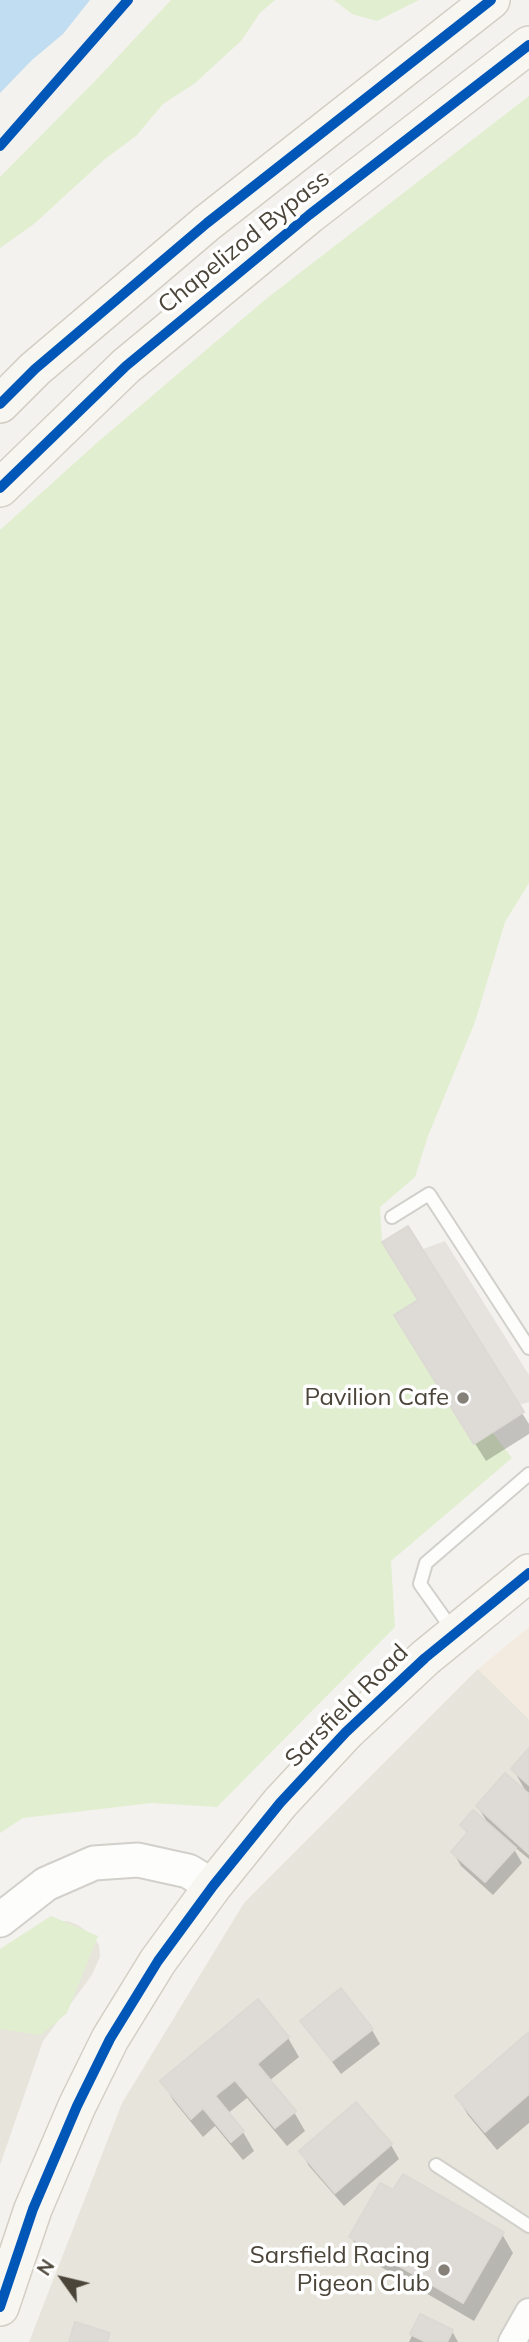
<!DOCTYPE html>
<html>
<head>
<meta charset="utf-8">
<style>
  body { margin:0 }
  #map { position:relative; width:529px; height:2342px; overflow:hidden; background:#f4f2ee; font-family:Mulish,sans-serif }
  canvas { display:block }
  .north { position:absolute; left:28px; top:2244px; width:70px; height:70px; -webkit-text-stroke:5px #fff; paint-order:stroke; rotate:304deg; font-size:19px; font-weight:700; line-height:28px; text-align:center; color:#4b4439 }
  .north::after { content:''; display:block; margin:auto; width:24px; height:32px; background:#4b4439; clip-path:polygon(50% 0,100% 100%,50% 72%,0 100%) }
</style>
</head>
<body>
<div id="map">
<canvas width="529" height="2342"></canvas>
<div class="north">N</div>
</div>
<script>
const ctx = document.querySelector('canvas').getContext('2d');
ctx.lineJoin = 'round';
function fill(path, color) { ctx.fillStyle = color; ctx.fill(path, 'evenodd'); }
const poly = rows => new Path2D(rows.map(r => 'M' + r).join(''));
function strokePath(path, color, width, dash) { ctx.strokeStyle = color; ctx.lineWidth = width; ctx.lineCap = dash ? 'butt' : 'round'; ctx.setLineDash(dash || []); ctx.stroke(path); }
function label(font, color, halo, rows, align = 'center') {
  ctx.font = font + ' Mulish,sans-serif'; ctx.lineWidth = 7; ctx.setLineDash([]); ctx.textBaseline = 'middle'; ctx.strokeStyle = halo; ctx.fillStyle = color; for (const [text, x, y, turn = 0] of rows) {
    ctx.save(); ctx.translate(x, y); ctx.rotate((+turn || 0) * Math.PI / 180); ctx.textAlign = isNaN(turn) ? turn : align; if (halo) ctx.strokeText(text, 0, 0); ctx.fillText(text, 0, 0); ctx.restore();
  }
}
const residential = poly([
  [478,1669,529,1719,529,2342,29,2342,122,2103,244,1903],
  [68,1921,78,1925,93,1936,99,1945,100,1957,92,1975,43,2041,0,2165,0,1963,57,1922]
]);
const commercial = poly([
  [529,1627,529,1719,478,1669]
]);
const green = poly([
  [171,0,275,0,260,13,241,41,194,84,163,104,136,136,105,159,34,224,0,248,0,177,96,80],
  [334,0,419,0,377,21,352,14],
  [529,96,529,883,505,922,475,1022,428,1136,415,1177,380,1207,382,1242,418,1300,394,1316,473,1443,492,1432,512,1458,391,1561,395,1627,217,1807,152,1803,23,1818,0,1833,0,530,99,441,266,299],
  [51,1916,98,1936,67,2013,41,2035,0,2029,0,1949]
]);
const parking = poly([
  [445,1241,529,1375,529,1402,519,1405,423,1249]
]);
const water = poly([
  [0,0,90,0,63,34,32,60,0,93]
]);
const shadow = poly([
  [419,1301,522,1413,529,1424,529,1434,486,1461,407,1335],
  [529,1750,529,1859,511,1844,522,1863,493,1895,461,1866,453,1852,468,1835,462,1825,489,1825,478,1807,528,1795,513,1769],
  [258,2001,288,2038,299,2057,269,2081,294,2112,305,2131,287,2146,247,2098,227,2114,243,2132,254,2151,243,2160,215,2126,203,2137,173,2100,162,2081],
  [302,2021,372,2030,380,2044,341,2074],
  [529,2035,529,2123,497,2150,468,2115,457,2097],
  [391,2145,399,2159,344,2206,309,2166,301,2152],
  [502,2234,513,2253,474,2321,362,2256,351,2237],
  [421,2316,452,2331,458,2342,409,2342]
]);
const building = poly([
  [408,1226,524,1412,474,1444,394,1315,418,1300,382,1242,408,1226],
  [529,1748,529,1785,511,1769,529,1748],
  [505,1773,529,1794,529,1854,476,1806,505,1773],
  [473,1810,516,1848,485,1882,451,1852,468,1832,460,1825,473,1810],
  [341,1988,373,2029,332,2061,300,2021,341,1988],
  [258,1999,289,2037,257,2064,296,2111,275,2128,235,2080,215,2096,244,2131,231,2142,203,2108,191,2119,160,2081,258,1999],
  [529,2032,529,2094,485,2132,455,2096,529,2032],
  [356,2102,392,2144,335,2193,299,2151,356,2102],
  [403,2174,504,2232,463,2303,349,2237,380,2183,393,2190,403,2174],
  [420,2314,453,2330,447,2342,426,2342,410,2334,420,2314],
  [75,2322,110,2333,107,2342,69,2342,75,2322]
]);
const service = poly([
  [392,1217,429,1194,529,1348],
  [454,1632,420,1584,426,1563,529,1474],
  [436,2165,529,2226]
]);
const minor = poly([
  [512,2342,529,2312]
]);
const tertiary = poly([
  [0,1920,46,1884,94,1863,138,1860,188,1871,213,1886]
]);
const secondary = poly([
  [0,404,35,369,207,223,491,0],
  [0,488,126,366,309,215,529,45],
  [0,2307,33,2209,77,2106,110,2039,158,1961,213,1886,280,1803,346,1732,425,1658,529,1573]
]);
const cycleway = poly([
  [0,146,128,0],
  [0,404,35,369,207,223,491,0],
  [0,488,126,366,309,215,529,45],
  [0,2307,33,2209,77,2106,110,2039,158,1961,213,1886,280,1803,346,1732,425,1658,529,1573]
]);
const markers = [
  [463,1398,7,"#868178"],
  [444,2270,7,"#868178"]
];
const streetNames = [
  ["Chapelizod Bypass",244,242,-39],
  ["Sarsfield Road",347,1706,-45]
];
const poiNames = [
  ["Pavilion Cafe",449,1398],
  ["Sarsfield Racing",430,2256],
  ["Pigeon Club",430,2284]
];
fill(residential, '#e7e4dc');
fill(commercial, '#f3ebdf');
fill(green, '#e1eecf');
fill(parking, '#e6e3df');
fill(water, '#c0ddf1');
fill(shadow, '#0003');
fill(building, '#dedbd6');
strokePath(building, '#dcd9d4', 2);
strokePath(service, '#d2d0cb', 16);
strokePath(minor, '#d2d0cb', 30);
strokePath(tertiary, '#d2d0cb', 37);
strokePath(secondary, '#d3cfc5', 40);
strokePath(service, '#fdfdfc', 12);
strokePath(minor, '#fdfdfc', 26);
strokePath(tertiary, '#fdfdfc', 33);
strokePath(secondary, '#f7f6f1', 37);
strokePath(cycleway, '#0057b8', 10);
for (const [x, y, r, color] of markers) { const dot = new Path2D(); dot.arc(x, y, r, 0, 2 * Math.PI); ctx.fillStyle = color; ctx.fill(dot); strokePath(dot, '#fff', 2.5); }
label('24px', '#4b4439', '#fff', streetNames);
label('24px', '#4b4439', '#fff', poiNames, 'right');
</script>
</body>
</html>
